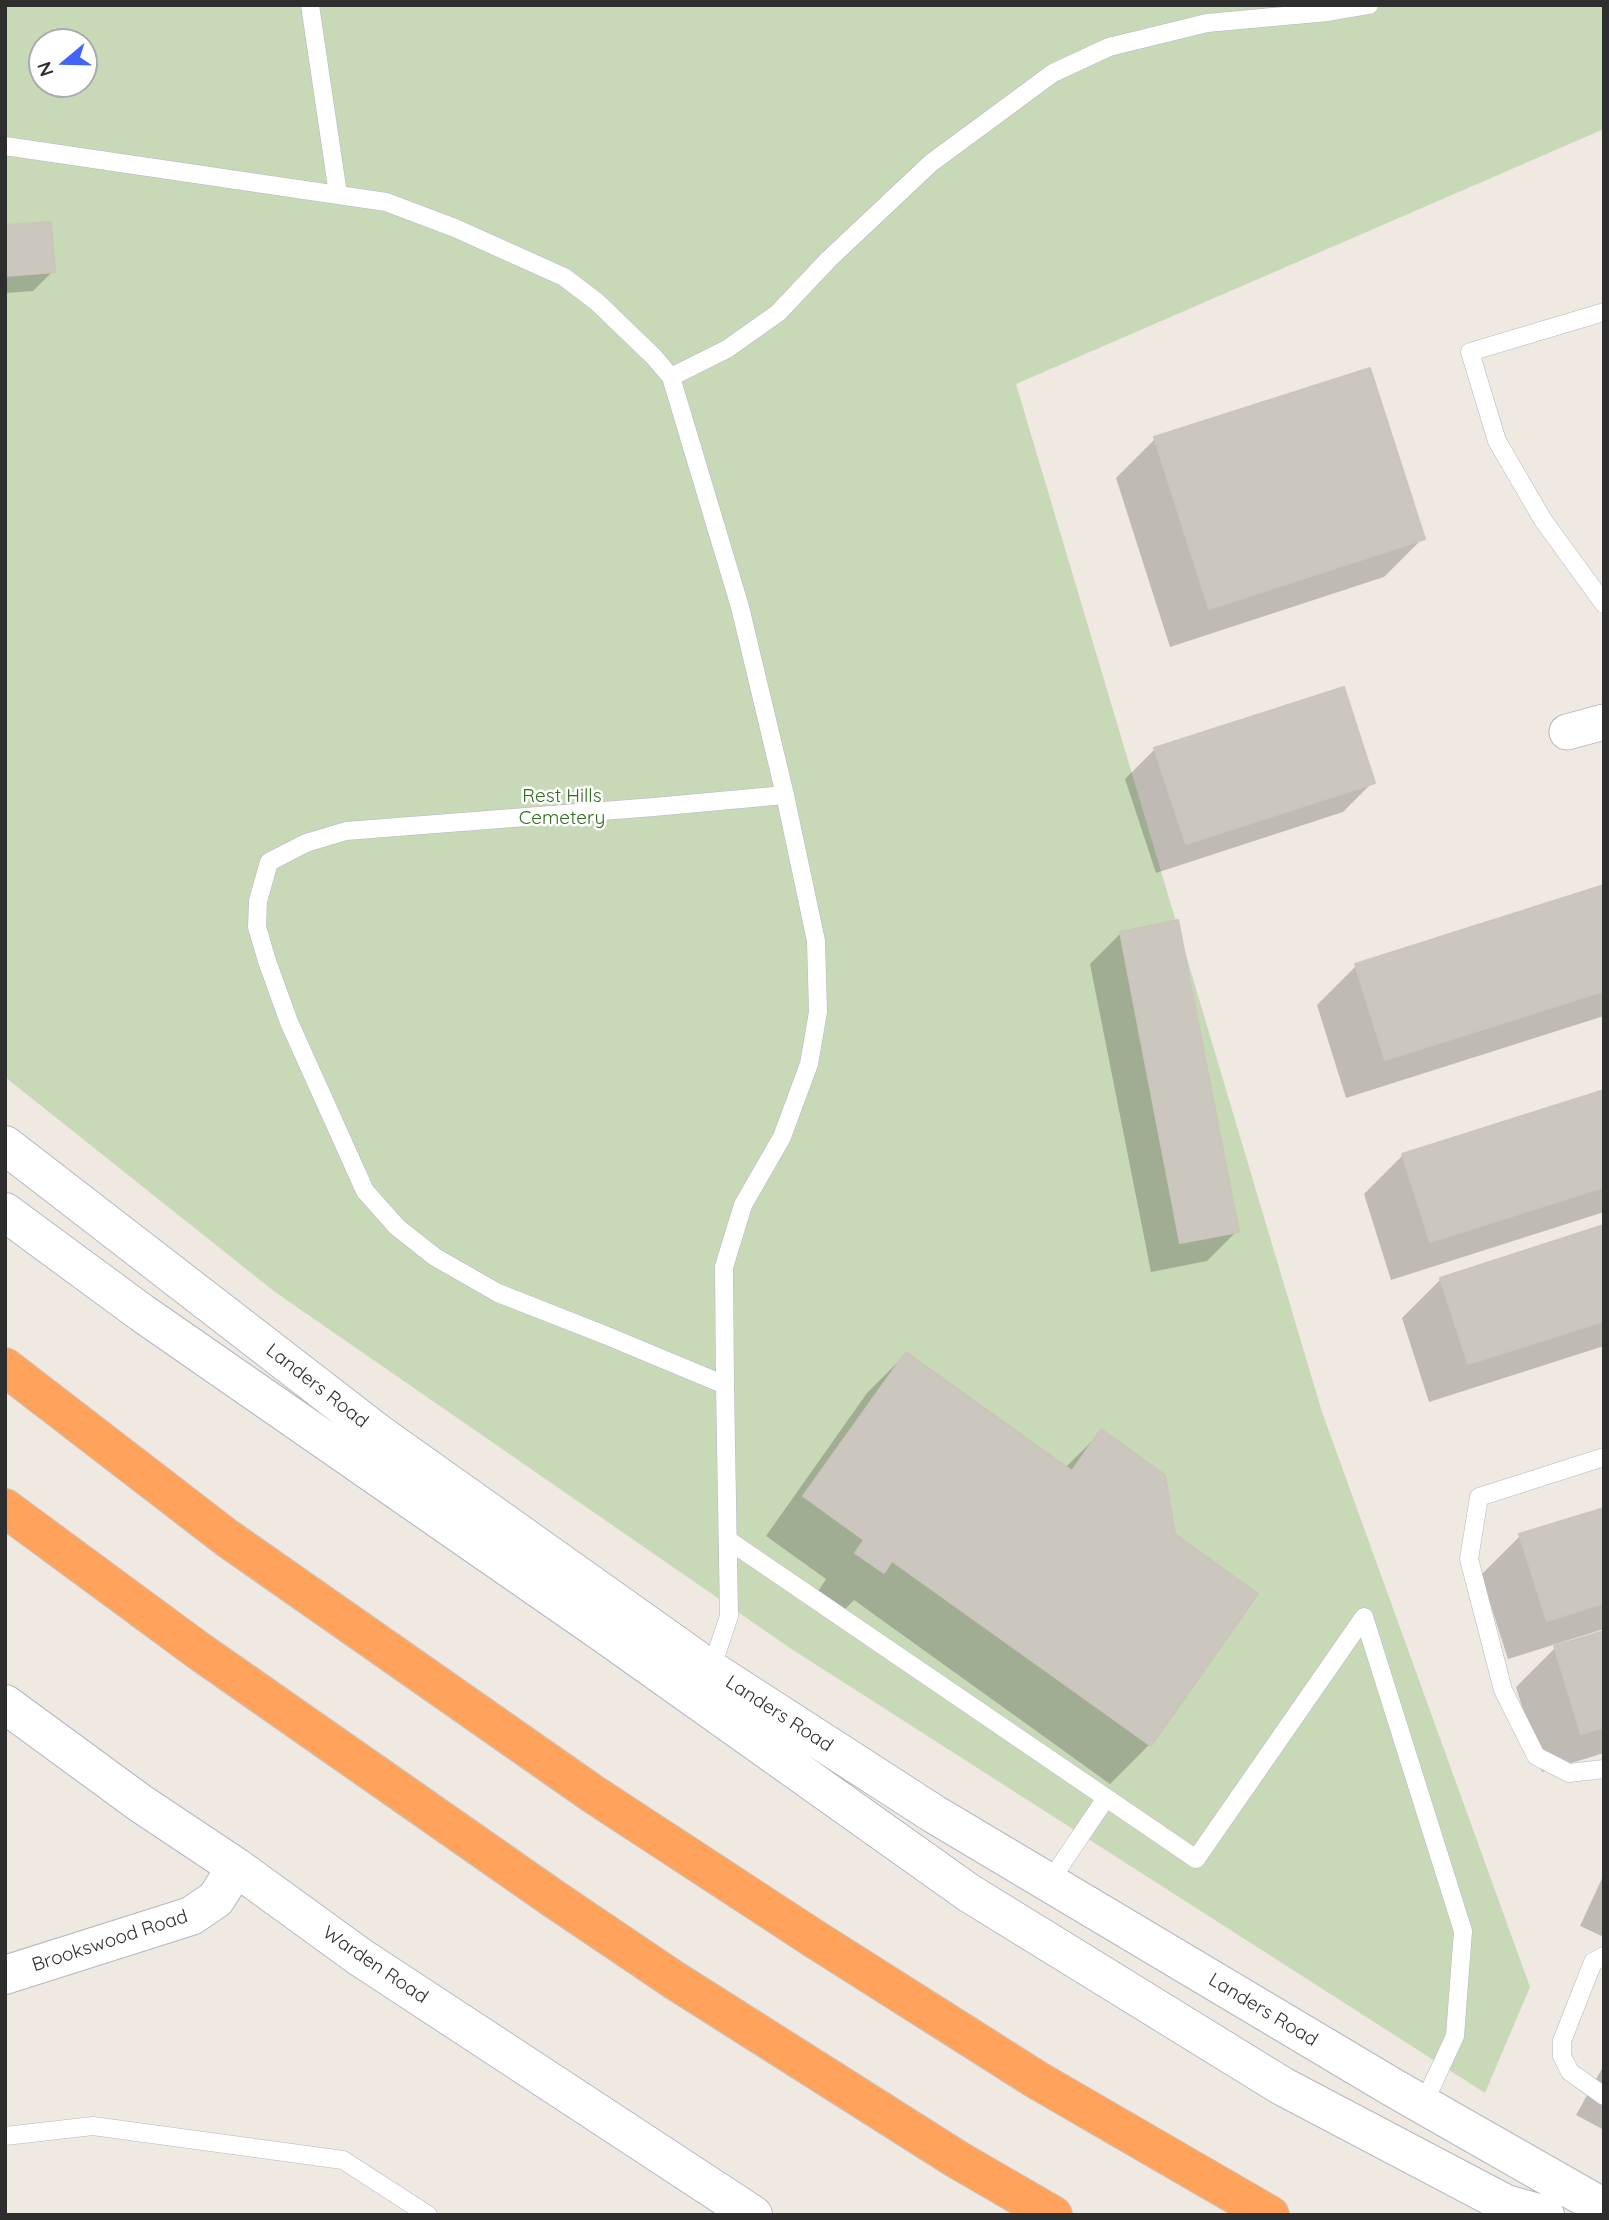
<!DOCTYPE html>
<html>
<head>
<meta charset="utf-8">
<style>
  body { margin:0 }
  #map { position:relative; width:1609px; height:2220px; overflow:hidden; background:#efe9e1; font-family:Quicksand,sans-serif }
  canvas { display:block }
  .frame { position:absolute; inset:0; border:7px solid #2e2e2e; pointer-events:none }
  .north { position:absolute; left:28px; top:28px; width:70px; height:70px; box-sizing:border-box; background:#fff; border:2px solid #ababab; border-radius:50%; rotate:251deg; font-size:19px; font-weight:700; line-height:28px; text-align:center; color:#2e2e2e }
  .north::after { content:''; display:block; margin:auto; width:24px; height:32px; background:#4264fb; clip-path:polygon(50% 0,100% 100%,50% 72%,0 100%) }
</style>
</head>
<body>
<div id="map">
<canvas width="1609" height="2220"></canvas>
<div class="frame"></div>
<div class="north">N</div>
</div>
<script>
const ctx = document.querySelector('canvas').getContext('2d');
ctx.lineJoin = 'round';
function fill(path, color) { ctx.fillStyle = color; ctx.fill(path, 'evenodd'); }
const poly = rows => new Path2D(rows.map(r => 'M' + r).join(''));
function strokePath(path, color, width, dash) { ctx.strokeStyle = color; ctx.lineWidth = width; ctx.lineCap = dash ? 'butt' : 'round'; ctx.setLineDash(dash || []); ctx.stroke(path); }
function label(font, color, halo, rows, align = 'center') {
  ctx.font = font + ' Quicksand,sans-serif'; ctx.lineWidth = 5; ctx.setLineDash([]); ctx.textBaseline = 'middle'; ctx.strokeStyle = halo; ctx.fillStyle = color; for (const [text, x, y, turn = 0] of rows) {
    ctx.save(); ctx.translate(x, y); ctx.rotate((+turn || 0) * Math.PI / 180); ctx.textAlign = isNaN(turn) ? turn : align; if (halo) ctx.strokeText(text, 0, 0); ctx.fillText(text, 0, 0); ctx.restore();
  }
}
const cemetery = poly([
  [5,5,1604,5,1604,129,1016,384,1322,1412,1530,1987,1485,2093,790,1648,275,1292,5,1077],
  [42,42,84,42,84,84,42,84]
]);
const shadow = poly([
  [5,227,53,271,33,291,5,293],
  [1155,439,1423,538,1384,577,1170,647,1116,478],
  [1155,749,1373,782,1343,812,1156,873,1125,779],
  [1604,887,1604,1016,1346,1098,1317,1005,1356,966],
  [1120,934,1237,1231,1207,1261,1151,1272,1090,964],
  [1604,1092,1604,1212,1391,1280,1364,1194,1403,1155],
  [1604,1227,1604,1346,1429,1402,1402,1318,1441,1279],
  [906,1354,1065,1468,1102,1431,1173,1535,1256,1595,1149,1745,1110,1784,854,1600,843,1611,817,1593,826,1579,766,1536,867,1393],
  [1604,1509,1604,1629,1508,1659,1481,1575,1520,1536],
  [1604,1633,1604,1753,1542,1772,1516,1687,1556,1647],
  [1604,1874,1604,1937,1580,1926],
  [1604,2065,1604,2130,1576,2115]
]);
const building = poly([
  [51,222,55,272,5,276,5,225,51,222],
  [1370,368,1425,539,1209,609,1154,437,1370,368],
  [1344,687,1375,783,1186,844,1154,748,1344,687],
  [1604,885,1604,991,1385,1060,1355,964,1604,885],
  [1178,920,1239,1232,1180,1243,1120,932,1178,920],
  [1604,1090,1604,1187,1430,1242,1402,1154,1604,1090],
  [1604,1225,1604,1321,1468,1364,1440,1278,1604,1225],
  [906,1352,1072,1471,1101,1429,1165,1475,1175,1534,1258,1594,1151,1746,892,1561,884,1573,855,1553,864,1540,803,1496,906,1352],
  [1604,1508,1604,1603,1547,1621,1519,1534,1604,1508],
  [1604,1631,1604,1727,1581,1734,1554,1646,1604,1631]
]);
const lane = poly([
  [310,5,338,194],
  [5,146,386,202,455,228,564,277,597,302,654,357,671,377,740,607,785,795,816,941,818,1012,809,1064,782,1137,743,1205,724,1267,725,1385],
  [1604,312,1470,352,1497,441,1543,520,1604,604],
  [671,377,727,349,778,313,829,259,931,163,1053,73,1109,47,1207,23,1328,12,1369,5],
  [1604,1457,1479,1497,1469,1559,1503,1690,1536,1756,1569,1773,1604,1769],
  [728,1540,1196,1859,1364,1617,1463,1931,1455,2036,1423,2105],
  [711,1670,729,1616,725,1385,605,1335,498,1293,435,1257,397,1227,365,1191,289,1022,267,961,257,927,258,901,269,862,306,843,346,831,654,807,785,795],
  [1050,1881,1106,1798],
  [1604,1956,1593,1962,1562,2041,1562,2056,1570,2072,1604,2096],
  [5,2136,93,2126,343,2160,428,2215]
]);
const street = poly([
  [1567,732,1604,722]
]);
const secondary = poly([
  [5,1145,379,1434,711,1670,934,1814,1392,2087,1604,2208],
  [5,1212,142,1313,606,1635,969,1893,1282,2086,1506,2204,1545,2215],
  [5,1704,140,1803,236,1867,360,1957,753,2215],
  [5,1975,191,1916,216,1899,236,1867]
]);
const highway = poly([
  [5,1367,227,1538,593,1794,813,1938,1037,2080,1270,2215],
  [5,1508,199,1651,554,1899,674,1980,958,2160,1053,2215]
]);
const parkNames = [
  ["Rest Hills",562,796],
  ["Cemetery",562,818]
];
const streetNames = [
  ["Landers Road",317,1386,38],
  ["Landers Road",779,1714,33],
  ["Brookswood Road",110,1941,-18],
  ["Warden Road",375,1965,34],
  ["Landers Road",1263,2010,31]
];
fill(cemetery, '#c8d9b8');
fill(shadow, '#0003');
fill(building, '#cbc7bf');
strokePath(building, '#cbc5ba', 2);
strokePath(lane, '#b4b7c1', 19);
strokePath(street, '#b4b7c1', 37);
strokePath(secondary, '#b4b7c1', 40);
strokePath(highway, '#c9c9c9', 40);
strokePath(lane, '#fff', 18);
strokePath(street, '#fff', 35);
strokePath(secondary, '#fff', 38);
strokePath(highway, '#ffa35c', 38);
label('19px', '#2c6e1b', '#fff', parkNames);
label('19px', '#2e2e2e', '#fff', streetNames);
</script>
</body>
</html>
